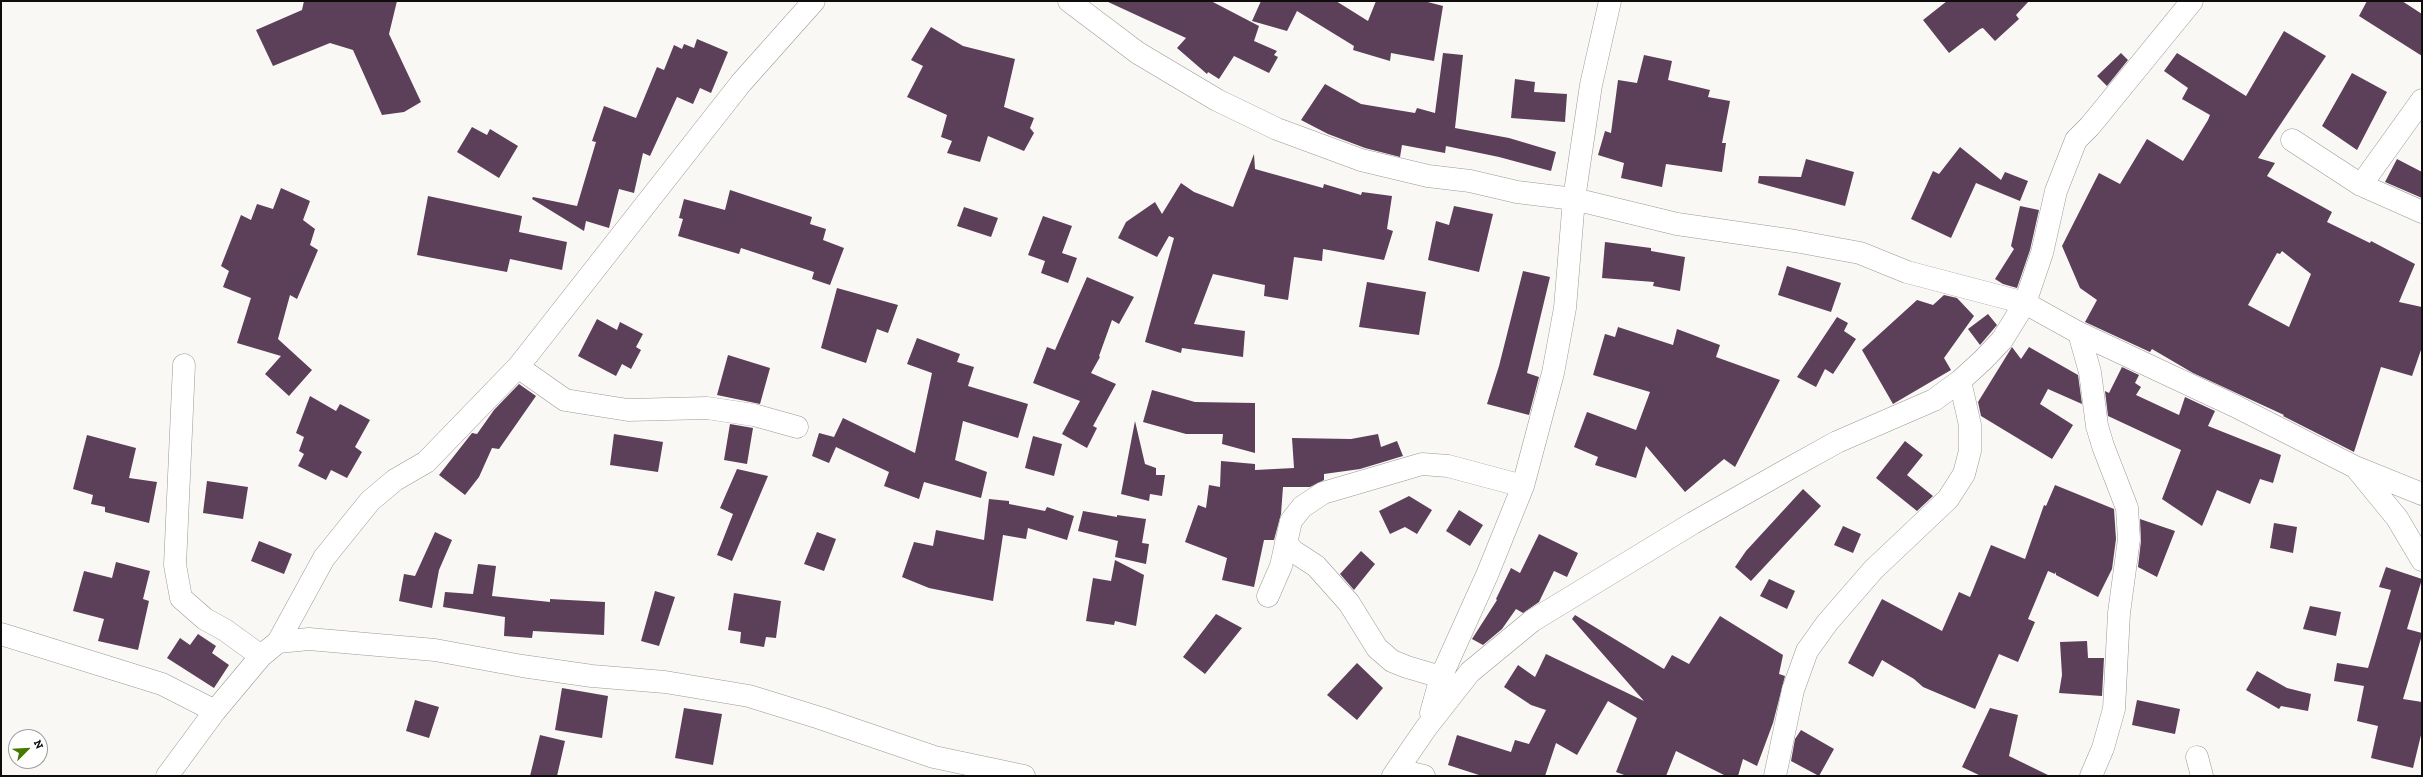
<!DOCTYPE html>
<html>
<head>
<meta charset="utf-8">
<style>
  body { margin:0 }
  #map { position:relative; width:2423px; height:777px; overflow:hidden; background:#faf8f5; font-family:"Zilla Slab",serif }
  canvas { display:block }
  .frame { position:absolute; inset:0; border:2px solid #0e0d0c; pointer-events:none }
  .north { position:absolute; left:8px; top:729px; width:40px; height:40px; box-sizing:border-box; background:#fff; border:1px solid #9f9e9e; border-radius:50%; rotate:66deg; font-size:11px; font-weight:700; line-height:16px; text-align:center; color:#0e0d0c }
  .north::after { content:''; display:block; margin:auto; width:14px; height:18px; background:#477800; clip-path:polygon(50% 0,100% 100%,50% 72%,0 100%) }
</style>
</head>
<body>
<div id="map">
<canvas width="2423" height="777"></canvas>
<div class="frame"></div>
<div class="north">N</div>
</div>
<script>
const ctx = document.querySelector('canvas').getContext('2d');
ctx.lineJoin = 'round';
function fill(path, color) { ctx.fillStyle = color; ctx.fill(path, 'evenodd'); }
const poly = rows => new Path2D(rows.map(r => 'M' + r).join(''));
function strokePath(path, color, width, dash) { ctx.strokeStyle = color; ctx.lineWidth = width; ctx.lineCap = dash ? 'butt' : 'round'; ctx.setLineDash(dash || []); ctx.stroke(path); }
const building = poly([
  [304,1,397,1,389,34,421,102,404,112,382,115,353,50,330,43,273,66,256,30,302,10],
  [1106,1,1211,1,1259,26,1254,41,1277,51,1274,55,1278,57,1269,73,1234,56,1219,79,1208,72,1207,74,1177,48,1186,38],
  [1261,1,1336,1,1368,21,1376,1,1424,1,1443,6,1434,61,1391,53,1390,61,1353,50,1354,46,1297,11,1287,31,1252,21],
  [1947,1,2029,1,2016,15,2019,19,1995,41,1983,28,1980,29,1949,53,1923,20],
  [2367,1,2402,1,2422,14,2422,56,2359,16],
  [931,27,963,46,1015,59,1004,107,1034,118,1030,128,1034,133,1024,151,988,136,980,162,947,153,952,141,941,137,947,115,907,97,923,66,911,60],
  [2284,31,2326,56,2258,158,2275,163,2267,176,2332,212,2327,222,2370,243,2371,241,2415,264,2399,302,2422,307,2422,347,2412,376,2381,367,2354,452,2283,416,2284,415,2193,373,2152,349,2150,352,2085,322,2097,300,2080,288,2062,246,2099,173,2120,184,2147,139,2183,161,2208,120,2210,115,2182,99,2188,88,2164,71,2177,53,2246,96],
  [2282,251,2311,274,2289,327,2248,305,2277,253,2280,254],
  [697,39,728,52,711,93,700,88,693,104,677,97,650,156,643,153,634,193,619,189,609,228,586,221,584,231,532,199,533,197,577,206,596,142,592,141,604,106,636,118,657,67,664,70,674,45,682,49,684,44,694,48],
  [1443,53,1463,55,1455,128,1509,138,1556,152,1551,171,1499,157,1446,146,1445,153,1402,145,1400,157,1365,148,1328,134,1301,120,1325,84,1361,104,1415,113,1417,108,1435,113],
  [2121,53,2128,60,2107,86,2097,76],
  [1644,55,1672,61,1668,80,1710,90,1708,97,1730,101,1722,143,1726,143,1722,172,1666,164,1662,187,1621,178,1624,163,1598,155,1605,131,1611,133,1618,80,1637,83],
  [2352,73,2387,92,2357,150,2322,126],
  [1515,79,1535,82,1534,92,1567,94,1565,122,1511,118],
  [472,127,487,135,490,129,518,146,499,178,457,152],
  [1960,147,2001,180,2005,172,2028,181,2020,201,1976,183,1951,238,1911,219,1933,171,1939,174],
  [1254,154,1255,169,1323,188,1324,184,1361,195,1362,192,1392,196,1387,229,1393,231,1384,260,1323,249,1322,261,1294,257,1288,300,1264,296,1265,285,1213,274,1194,324,1245,331,1243,357,1182,348,1181,353,1145,342,1174,238,1169,236,1157,257,1118,238,1126,222,1155,202,1162,214,1181,183,1194,192,1233,207],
  [1806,159,1854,172,1845,206,1758,183,1759,176,1801,177],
  [2397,159,2422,172,2422,198,2385,182],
  [281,188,310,201,303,220,315,229,310,245,318,250,297,299,290,295,278,339,312,370,289,396,265,374,281,356,237,343,251,298,223,287,229,271,221,266,241,215,251,220,257,204,273,209],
  [730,190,812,217,810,224,826,229,823,240,844,248,830,285,812,279,814,272,741,248,739,254,678,236,683,219,679,218,684,199,725,210],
  [428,196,522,216,519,232,567,242,562,270,510,259,507,272,417,255],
  [1454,206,1493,214,1479,272,1428,260,1436,221,1449,225],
  [2020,206,2039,210,2030,250,2017,288,2003,284,1995,279,2014,249,2011,246],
  [964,207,998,218,991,237,957,226],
  [1043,216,1072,226,1062,253,1077,258,1068,283,1041,273,1045,261,1028,255],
  [1605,242,1651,248,1651,251,1685,257,1680,291,1653,286,1654,282,1602,278],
  [1787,266,1841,283,1831,312,1778,295],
  [1523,271,1550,277,1527,373,1539,377,1529,415,1487,404,1499,366],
  [1087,277,1134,297,1119,324,1112,320,1099,356,1100,357,1091,373,1116,384,1093,426,1097,428,1087,448,1062,434,1080,401,1033,383,1047,347,1055,350],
  [1367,282,1426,292,1419,335,1359,327],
  [837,288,898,305,888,333,877,329,866,363,821,348],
  [1944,295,1957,298,1974,316,1944,358,1951,370,1893,404,1862,350,1917,300,1933,305],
  [1988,314,1997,325,1980,345,1968,329],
  [1837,317,1848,323,1844,331,1856,339,1833,374,1825,369,1816,387,1797,377],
  [597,319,617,330,620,322,643,334,636,347,641,350,631,369,622,364,616,376,578,356],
  [1618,327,1673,345,1677,329,1720,345,1716,357,1780,380,1735,467,1724,459,1685,492,1646,446,1636,478,1595,465,1598,457,1574,447,1587,412,1636,430,1650,392,1593,375,1605,334,1615,337],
  [917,338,960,354,957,362,974,367,968,386,1028,404,1018,438,963,421,955,460,987,472,981,498,924,482,919,499,884,486,889,472,836,447,829,463,812,456,819,433,834,437,843,418,915,453,932,373,907,364],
  [2012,347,2021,359,2029,347,2078,375,2082,404,2048,389,2040,404,2073,425,2052,459,1981,416,1978,402],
  [728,355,770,368,760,404,717,395],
  [2122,367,2139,375,2135,383,2141,387,2136,395,2179,415,2185,397,2215,411,2208,426,2281,455,2273,483,2260,479,2250,504,2217,490,2202,526,2162,499,2181,450,2108,416,2105,391,2109,393],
  [519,384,536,396,499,449,492,448,479,477,465,495,439,475,472,433,477,434,494,410],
  [1152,390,1195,402,1255,403,1255,453,1222,444,1223,434,1186,434,1143,422],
  [310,396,336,411,340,404,370,420,355,447,362,452,347,478,331,470,326,480,298,466,304,454,299,451,304,437,296,433],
  [1135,421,1145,464,1156,468,1156,475,1165,475,1162,496,1150,494,1149,501,1121,494],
  [730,424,753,428,747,464,724,460],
  [614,434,663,442,658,472,610,465],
  [1378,434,1381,447,1397,441,1403,456,1360,469,1324,474,1324,480,1310,487,1283,487,1281,514,1274,540,1264,540,1254,587,1222,580,1227,558,1185,542,1198,505,1206,508,1209,485,1220,487,1221,461,1255,464,1255,470,1294,468,1292,438,1351,439],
  [87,435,136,448,129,478,157,482,149,523,105,512,105,507,91,504,93,495,73,489],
  [1033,436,1062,444,1054,476,1025,468],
  [1905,441,1923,455,1907,475,1933,496,1917,511,1876,478],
  [737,469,768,476,732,561,717,555,733,514,720,508],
  [207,481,248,487,243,519,203,513],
  [2055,485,2114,509,2116,539,2112,569,2098,597,2056,575,2056,572,2055,574,2048,571,2028,619,2035,622,2018,662,1999,654,1975,709,1923,687,1914,679,1882,660,1873,677,1848,663,1882,599,1942,631,1959,592,1970,597,1991,545,2025,559,2044,505,2046,506],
  [1803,489,1821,506,1751,581,1735,567,1746,551],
  [1409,496,1432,510,1417,534,1405,527,1390,534,1379,511],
  [989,499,1009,501,1009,504,1045,511,1047,507,1074,516,1067,540,1028,528,1026,539,1003,535,993,601,929,588,902,577,914,542,933,546,936,530,984,540],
  [1459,510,1483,525,1470,546,1446,531],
  [1083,511,1117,517,1117,515,1146,519,1142,543,1149,544,1146,564,1115,557,1118,541,1078,531],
  [2140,519,2175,531,2157,577,2138,567,2141,541],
  [2274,523,2297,527,2293,553,2270,548],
  [1843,526,1861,534,1853,553,1834,545],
  [435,532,452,540,439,570,432,608,399,601,404,574,415,576],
  [817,532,836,539,824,571,804,564],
  [1539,534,1578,553,1567,577,1554,571,1539,602,1523,613,1516,609,1502,629,1483,645,1472,639,1497,600,1496,599,1511,568,1520,573],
  [259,541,292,554,284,574,251,561],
  [1361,551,1375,564,1354,590,1340,574],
  [1115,560,1144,575,1136,626,1115,621,1114,625,1086,621,1093,578,1111,581],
  [116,562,150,571,143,599,149,601,138,650,98,641,104,619,73,611,84,571,112,578],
  [478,564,496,566,492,596,550,602,550,599,605,602,604,635,533,631,532,638,504,636,505,617,443,607,445,592,473,594],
  [2386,567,2422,579,2407,629,2422,633,2422,635,2403,699,2422,702,2422,731,2413,768,2371,758,2378,726,2357,721,2364,686,2334,681,2337,663,2368,668,2391,590,2379,587],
  [1769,579,1795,591,1787,609,1760,596],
  [655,591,675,597,659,646,641,641],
  [734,593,781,601,776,638,766,637,764,647,740,643,741,632,728,630],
  [2310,606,2341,612,2336,636,2303,629],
  [1216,614,1242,628,1205,674,1183,657],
  [1575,615,1664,669,1672,655,1689,664,1720,616,1783,655,1779,674,1785,676,1773,723,1757,766,1743,759,1738,776,1726,776,1676,751,1666,776,1627,776,1616,772,1637,718,1608,701,1577,755,1556,743,1545,776,1482,776,1448,765,1457,735,1511,752,1515,740,1529,744,1546,710,1531,705,1504,687,1518,665,1535,677,1546,654,1644,701,1572,619],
  [198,634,216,646,212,653,229,665,214,688,167,658,180,638,190,645],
  [2087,641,2088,658,2104,658,2102,696,2059,693,2062,675,2060,642],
  [1357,663,1383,688,1357,720,1327,695],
  [2257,671,2287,688,2311,694,2308,711,2281,706,2279,709,2246,690],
  [562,688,608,696,602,738,555,730],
  [415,700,439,707,429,738,406,731],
  [2137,700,2180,709,2175,734,2132,725],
  [684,708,722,714,713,765,675,758],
  [1990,708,2018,715,2009,756,2050,776,1981,776,1962,767],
  [1801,730,1834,749,1819,776,1791,761,1795,739],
  [540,735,565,741,557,776,530,776]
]);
const minor = poly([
  [1069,1,1138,53,1217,100,1277,129,1361,160,1428,176,1470,181,1517,192,1574,199,1677,224,1795,241,1860,253,1907,272,2025,303,2079,333,2235,406,2355,467,2422,494],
  [2292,140,2361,185,2422,212],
  [2361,185,2422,100],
  [2079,333,2090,372,2097,426,2103,446,2127,508,2129,539,2119,613,2114,709,2103,748,2091,776],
  [184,365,175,565,181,598,205,619,225,630,261,656],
  [518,367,565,400,628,410,707,408,754,415,797,427],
  [2356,468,2397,518,2422,560],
  [1286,542,1293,551,1316,566,1349,603,1377,648,1392,661,1407,667,1441,677],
  [1268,596,1281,566,1291,521,1302,507,1323,493,1422,464,1448,466,1523,486],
  [1,634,162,684,215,711],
  [278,642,309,639,435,650,522,666,592,676,665,682,749,696,820,718,934,757,1024,776],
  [1431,713,1441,677,1487,575,1523,486,1553,373,1565,308,1574,199,1591,85,1610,1],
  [2197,757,2202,776],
  [1398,770,1424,776],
  [167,776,215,711,261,656,278,642,324,558,370,501,395,480,426,462,518,367,741,83,814,1],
  [1393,776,1426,728,1470,672,1532,621,1693,523,1790,468,1837,442,1934,400,1960,381,1983,360,2002,340,2025,303,2042,253,2056,191,2076,140,2090,126,2192,1],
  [1775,776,1793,690,1807,651,1827,623,1873,570,1948,499,1964,474,1970,451,1970,425,1960,381]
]);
fill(building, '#5c3f58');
strokePath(minor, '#9b9997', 23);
strokePath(minor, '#fff', 22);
</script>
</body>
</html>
